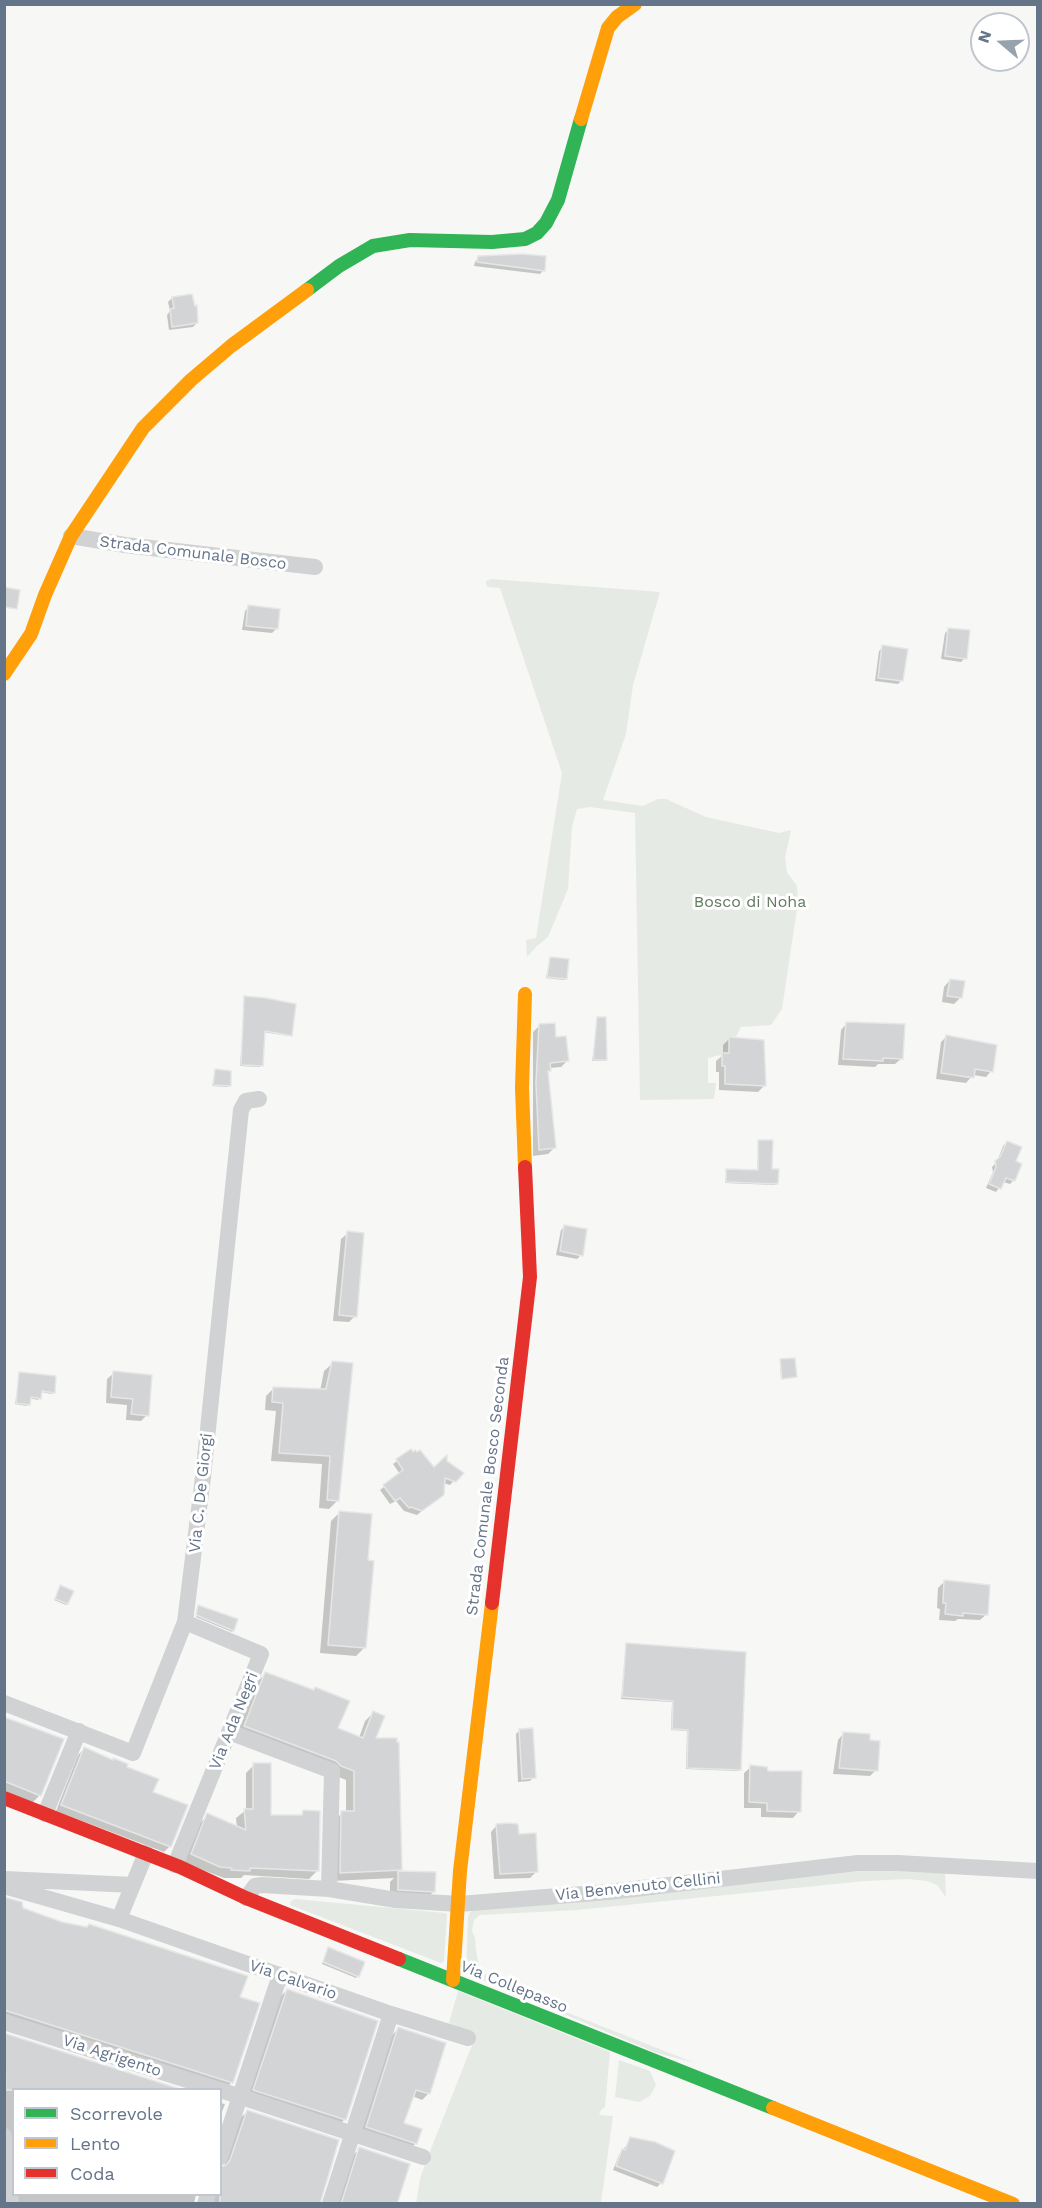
<!DOCTYPE html>
<html>
<head>
<meta charset="utf-8">
<style>
  body { margin:0 }
  #map { position:relative; width:1042px; height:2208px; overflow:hidden; background:#f7f7f6; font-family:"Work Sans",sans-serif }
  canvas { display:block }
  .frame { position:absolute; inset:0; border:6px solid #647489; pointer-events:none }
  .legend { position:absolute; left:12px; top:2088px; width:210px; height:108px; box-sizing:border-box; background:#fff; border:2px solid #c1c7d0; margin:0; padding:8px 10px; list-style:none; font-size:18px; color:#647489 }
  .legend li { display:flex; align-items:center; gap:12px; height:30px }
  .legend b { width:30px; border:2px solid #c1c7d0 }
  .north { position:absolute; left:970px; top:12px; width:60px; height:60px; box-sizing:border-box; background:#fff; border:2px solid #c1c7d0; border-radius:50%; rotate:289deg; font-size:16px; font-weight:700; line-height:24px; text-align:center; color:#647489 }
  .north::after { content:''; display:block; margin:auto; width:21px; height:27px; background:#97a2af; clip-path:polygon(50% 0,100% 100%,50% 72%,0 100%) }
</style>
</head>
<body>
<div id="map">
<canvas width="1042" height="2208"></canvas>
<div class="frame"></div>
<ul class="legend">
<li><b style="height:8px;background:#30b455"></b>Scorrevole</li>
<li><b style="height:8px;background:#ff9f0a"></b>Lento</li>
<li><b style="height:8px;background:#e5322d"></b>Coda</li>
</ul>
<div class="north">N</div>
</div>
<script>
const ctx = document.querySelector('canvas').getContext('2d');
ctx.lineJoin = 'round';
function fill(path, color) { ctx.fillStyle = color; ctx.fill(path, 'evenodd'); }
const poly = rows => new Path2D(rows.map(r => 'M' + r).join(''));
function strokePath(path, color, width, dash) { ctx.strokeStyle = color; ctx.lineWidth = width; ctx.lineCap = dash ? 'butt' : 'round'; ctx.setLineDash(dash || []); ctx.stroke(path); }
function label(font, color, halo, rows, align = 'center') {
  ctx.font = font + ' "Work Sans",sans-serif'; ctx.lineWidth = 6; ctx.setLineDash([]); ctx.textBaseline = 'middle'; ctx.strokeStyle = halo; ctx.fillStyle = color; for (const [text, x, y, turn = 0] of rows) {
    ctx.save(); ctx.translate(x, y); ctx.rotate((+turn || 0) * Math.PI / 180); ctx.textAlign = isNaN(turn) ? turn : align; if (halo) ctx.strokeText(text, 0, 0); ctx.fillText(text, 0, 0); ctx.restore();
  }
}
const green = poly([
  [491,579,660,592,633,685,626,734,603,800,643,806,658,799,666,799,706,817,779,833,791,830,785,858,787,872,797,886,798,902,782,1009,771,1025,741,1027,736,1037,729,1037,729,1053,708,1058,708,1083,716,1083,714,1099,640,1100,635,813,590,807,577,809,572,827,568,889,548,937,537,946,527,957,526,940,536,938,562,773,500,588,488,587,486,584,486,581],
  [871,1870,945,1872,946,1897,937,1885,927,1881,908,1879,865,1881,577,1910,480,1915,474,1920,472,1931,475,1938,476,1951,479,1965,486,1975,543,2003,695,2063,657,2053,466,1973,468,1917,470,1912,475,1910],
  [295,1899,445,1913,447,1915,444,1961,441,1963,290,1905,290,1902],
  [458,1991,610,2052,605,2107,601,2110,599,2115,613,2116,601,2203,416,2204,420,2179,425,2164,476,2035,449,2023],
  [619,2060,650,2071,656,2085,650,2096,639,2102,615,2097]
]);
const shadow = poly([
  [479,257,544,270,540,274,474,266,475,262],
  [172,298,197,323,193,327,169,330,167,315,170,311,168,302],
  [249,607,276,629,272,633,242,630,245,611],
  [949,629,965,658,961,662,941,659,945,633],
  [883,647,902,680,898,684,875,681,879,651],
  [550,958,566,979,564,980,546,978],
  [950,980,961,997,954,1004,942,1002,944,987],
  [245,998,291,1035,289,1036,263,1032,260,1067,240,1066],
  [598,1019,606,1060,604,1061,592,1061],
  [847,1023,902,1058,895,1064,878,1064,875,1067,838,1065,841,1030],
  [540,1025,554,1038,567,1061,561,1067,549,1068,547,1073,554,1148,548,1154,533,1156,533,1032],
  [946,1037,991,1071,986,1077,973,1075,966,1083,936,1079,941,1042],
  [730,1038,764,1086,758,1092,719,1090,719,1072,716,1072,716,1061,723,1055,723,1045],
  [216,1070,229,1085,228,1087,212,1086],
  [759,1142,777,1183,775,1185,725,1183,727,1171,757,1172],
  [1007,1142,1014,1162,1014,1180,1010,1184,1003,1182,996,1192,986,1188,993,1172,992,1167,997,1162,1003,1146],
  [565,1226,581,1255,577,1259,556,1255,561,1230],
  [348,1233,355,1316,349,1322,333,1321,341,1239],
  [781,1361,796,1376,794,1378,781,1379,780,1362],
  [333,1363,338,1500,329,1509,319,1508,322,1464,271,1461,276,1411,265,1410,266,1396,274,1388,320,1391,324,1371],
  [114,1373,147,1415,141,1421,126,1420,127,1405,106,1403,107,1379],
  [20,1374,53,1393,52,1394,41,1392,38,1400,29,1398,27,1406,15,1404],
  [411,1451,434,1470,445,1462,461,1473,450,1485,443,1483,438,1498,417,1515,404,1511,396,1501,390,1504,380,1490,400,1474,393,1464],
  [340,1512,367,1561,365,1647,356,1656,320,1653,331,1521],
  [945,1581,987,1614,980,1620,958,1619,955,1621,939,1620,940,1609,937,1608,938,1588],
  [59,1588,67,1604,66,1605,54,1600],
  [198,1606,233,1631,232,1632,196,1617],
  [626,1645,740,1770,738,1771,686,1769,687,1731,671,1730,672,1702,621,1699],
  [266,1673,336,1729,359,1738,365,1721,374,1712,374,1739,400,1870,397,1873,434,1873,434,1891,425,1900,390,1898,390,1882,394,1878,332,1881,334,1821,342,1813,346,1813,346,1780,236,1735,257,1682],
  [4,1718,62,1740,40,1795,32,1803,4,1792],
  [520,1730,534,1777,530,1781,518,1782,516,1734],
  [844,1733,876,1770,870,1776,833,1774,838,1740],
  [84,1749,125,1767,151,1792,170,1846,164,1852,56,1811,78,1755],
  [254,1765,269,1817,299,1817,304,1812,317,1871,309,1879,244,1875,241,1878,224,1878,184,1863,200,1823,208,1815,237,1828,236,1818,246,1810,246,1773],
  [751,1767,799,1811,793,1818,761,1817,761,1808,744,1808,744,1773],
  [497,1825,518,1835,537,1871,530,1878,494,1879,491,1832],
  [4,1899,21,1909,238,1998,232,2082,224,2090,4,2021],
  [327,1951,363,1963,358,1976,356,1978,322,1964],
  [287,1990,376,2021,344,2120,336,2128,245,2099,278,1999],
  [398,2029,444,2044,428,2094,422,2100,412,2096,402,2124,416,2143,410,2149,360,2133,392,2035],
  [4,2035,14,2090,14,2194,196,2194,194,2204,13,2204,4,2140],
  [220,2103,225,2104,220,2117],
  [247,2112,319,2204,210,2204,206,2194,220,2194,223,2169,239,2119],
  [631,2139,661,2183,657,2187,613,2170,619,2155],
  [360,2149,396,2204,338,2204,353,2155]
]);
const building = poly([
  [522,254,546,256,545,271,477,262,478,256,522,254],
  [192,294,195,306,197,305,198,323,172,327,170,309,174,308,172,297,192,294],
  [4,587,20,590,17,609,4,607,4,587],
  [248,605,280,609,278,629,246,626,248,605],
  [948,628,970,630,967,659,945,656,948,628],
  [882,645,908,649,903,681,878,678,882,645],
  [550,957,569,959,567,979,547,977,550,957],
  [950,979,965,981,962,998,947,996,950,979],
  [244,996,266,998,296,1004,292,1036,265,1031,263,1066,241,1065,244,996],
  [597,1017,606,1017,607,1060,593,1060,597,1017],
  [846,1022,905,1024,903,1059,883,1058,883,1061,843,1059,846,1022],
  [555,1023,556,1037,566,1036,569,1061,550,1063,551,1071,548,1071,556,1148,539,1150,536,1083,539,1024,555,1023],
  [946,1035,997,1045,993,1072,975,1069,974,1078,941,1073,946,1035],
  [729,1037,764,1040,766,1086,725,1084,725,1066,722,1066,722,1053,729,1053,729,1037],
  [215,1069,231,1071,231,1086,213,1085,215,1069],
  [758,1140,773,1140,772,1169,779,1169,778,1184,726,1182,726,1169,758,1170,758,1140],
  [1007,1141,1022,1147,1016,1161,1022,1164,1015,1181,1006,1178,1001,1189,989,1184,996,1167,995,1161,1000,1157,1007,1141],
  [564,1225,587,1229,583,1256,560,1251,564,1225],
  [347,1231,364,1233,357,1317,339,1315,347,1231],
  [795,1358,797,1377,782,1379,780,1359,795,1358],
  [332,1361,353,1363,339,1501,327,1500,330,1456,279,1453,283,1403,272,1402,273,1387,326,1389,332,1361],
  [113,1371,152,1375,149,1416,131,1414,133,1399,111,1397,113,1371],
  [19,1372,56,1376,55,1393,42,1391,41,1399,31,1397,30,1405,16,1403,19,1372],
  [411,1449,413,1452,415,1450,417,1452,420,1450,434,1467,447,1455,447,1461,464,1473,456,1482,445,1478,444,1495,422,1511,411,1507,409,1508,400,1498,395,1501,383,1485,403,1470,396,1459,411,1449],
  [339,1511,372,1514,368,1560,374,1561,366,1648,328,1645,339,1511],
  [944,1580,990,1585,988,1615,963,1613,963,1616,945,1614,946,1603,943,1603,944,1580],
  [60,1585,74,1591,68,1604,55,1599,60,1585],
  [198,1605,238,1619,234,1631,196,1615,198,1605],
  [626,1643,746,1652,741,1770,687,1768,688,1730,672,1729,673,1701,622,1697,626,1643],
  [265,1672,314,1690,315,1687,350,1701,338,1728,363,1738,373,1711,385,1716,376,1738,397,1738,397,1742,399,1742,402,1870,340,1873,341,1811,354,1811,354,1771,341,1766,336,1761,244,1726,265,1672],
  [4,1717,64,1739,41,1796,4,1781,4,1717],
  [533,1728,536,1778,522,1779,519,1729,533,1728],
  [843,1732,870,1734,870,1740,880,1741,878,1771,839,1768,843,1732],
  [84,1747,113,1760,113,1758,128,1764,127,1767,159,1779,153,1792,188,1805,171,1847,61,1805,84,1747],
  [253,1763,271,1763,271,1815,302,1815,303,1810,320,1811,319,1871,250,1868,250,1871,231,1870,232,1868,220,1867,191,1854,207,1813,246,1830,244,1809,253,1809,253,1763],
  [750,1765,767,1767,768,1771,802,1771,801,1812,767,1811,767,1803,749,1802,750,1765],
  [510,1823,518,1824,519,1834,536,1833,538,1872,500,1874,496,1824,510,1823],
  [398,1871,436,1872,435,1892,398,1890,398,1871],
  [4,1897,22,1902,23,1908,62,1922,87,1927,89,1924,248,1976,240,1997,260,2003,233,2083,4,2010,4,1897],
  [328,1947,365,1962,359,1977,323,1962,328,1947],
  [287,1989,378,2021,346,2120,253,2090,287,1989],
  [398,2027,446,2043,430,2094,416,2090,404,2123,422,2129,417,2144,366,2127,398,2027],
  [4,2033,183,2090,6,2090,4,2033],
  [247,2110,339,2140,320,2204,220,2204,220,2167,226,2165,230,2160,247,2110],
  [630,2137,655,2142,675,2151,663,2184,616,2166,622,2149,625,2150,630,2137],
  [359,2147,410,2164,397,2204,341,2204,359,2147]
]);
const street = poly([
  [71,536,125,545,315,567],
  [4,1703,133,1753,185,1622,203,1477,241,1110,246,1101,259,1099],
  [229,1732,332,1771,329,1889],
  [45,1814,79,1731],
  [175,1865,261,1654,185,1622],
  [5,1879,133,1885],
  [4,1886,119,1919,391,2014,468,2038],
  [246,1898,255,1886,262,1885,329,1889,396,1900,459,1904,608,1892,858,1863,898,1863,1038,1871],
  [119,1919,146,1853],
  [4,2022,219,2090],
  [220,2090,423,2157],
  [4,2136,11,2204],
  [220,2157,280,1975],
  [205,2204,208,2194],
  [330,2204,391,2014]
]);
const fast = poly([
  [307,290,339,266,373,246,410,240,492,242,525,239,537,233,546,223,558,200,581,119],
  [399,1959,773,2108]
]);
const slow = poly([
  [581,119,608,28,617,17,635,4],
  [4,674,31,634,45,595,71,536,143,428,191,380,231,346,307,290],
  [525,994,522,1088,525,1167],
  [453,1980,460,1871,492,1603],
  [773,2108,1013,2204]
]);
const jam = poly([
  [492,1603,530,1277,525,1167],
  [4,1798,180,1867,246,1898,399,1959]
]);
const streetNames = [
  ["Strada Comunale Bosco",193,553,7],
  ["Strada Comunale Bosco Seconda",488,1486,-83],
  ["Via C. De Giorgi",201,1493,-84],
  ["Via Ada Negri",234,1721,-68],
  ["Via Benvenuto Cellini",638,1887,-6],
  ["Via Calvario",293,1980,19],
  ["Via Collepasso",514,1987,22],
  ["Via Agrigento",112,2056,18]
];
const parkNames = [
  ["Bosco di Noha",750,902]
];
fill(green, '#e6eae4');
fill(shadow, '#0003');
fill(building, '#d3d4d5');
strokePath(building, '#e6e6e6', 1.5);
strokePath(street, '#d1d2d3', 16);
strokePath(fast, '#30b455', 14);
strokePath(slow, '#ff9f0a', 14);
strokePath(jam, '#e5322d', 14);
label('16px', '#647489', '#fff', streetNames);
label('16px', '#627a60', '#fff', parkNames);
</script>
</body>
</html>
